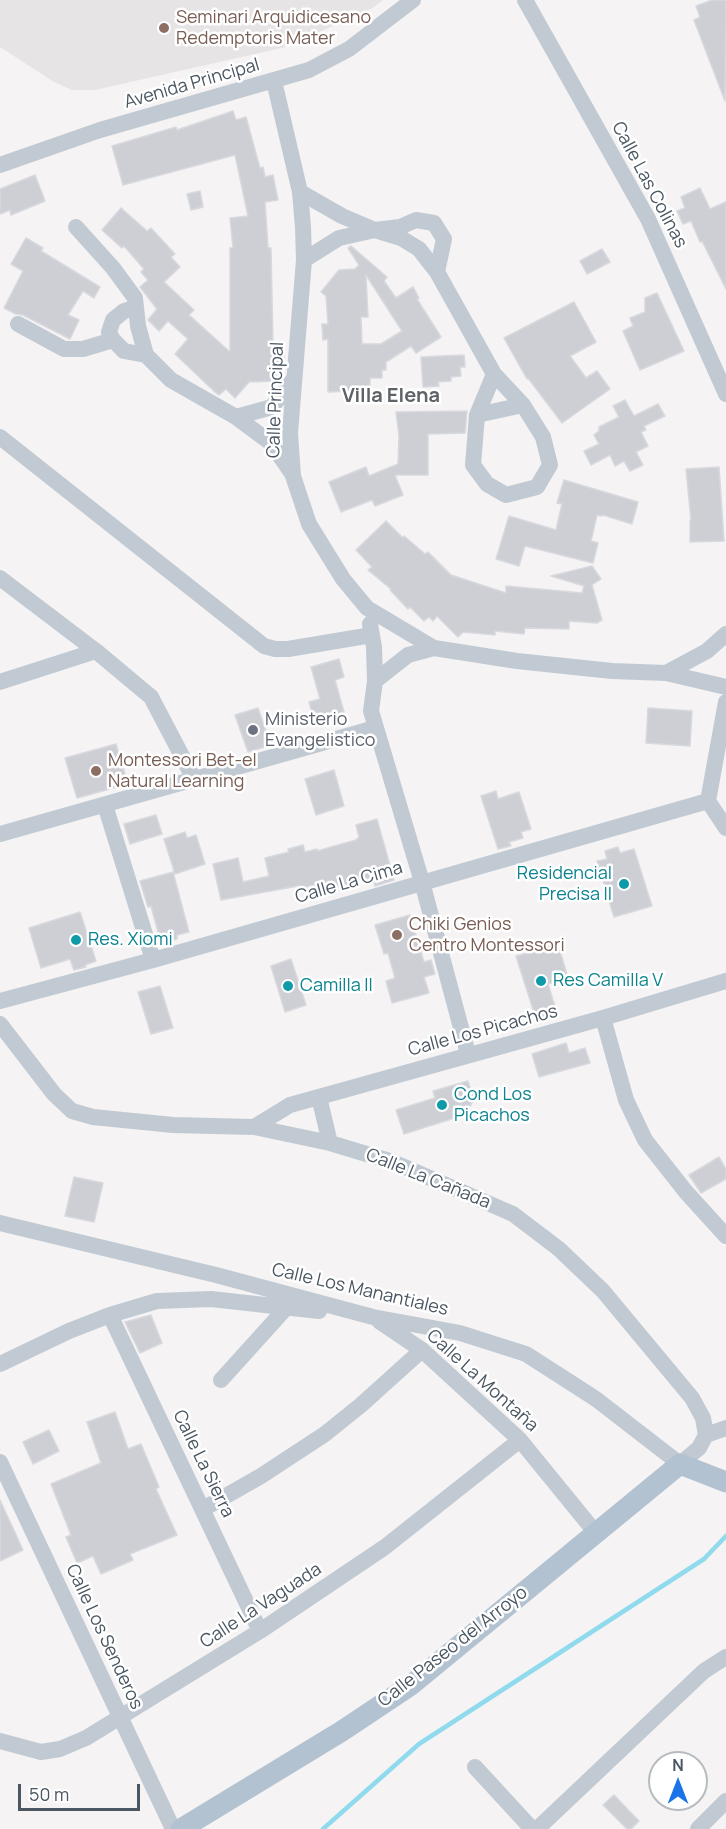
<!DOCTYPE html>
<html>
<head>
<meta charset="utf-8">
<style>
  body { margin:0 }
  #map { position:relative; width:726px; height:1829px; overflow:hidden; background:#f5f3f3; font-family:Manrope,sans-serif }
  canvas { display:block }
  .north { position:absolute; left:648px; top:1751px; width:60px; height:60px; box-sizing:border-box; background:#fff; border:2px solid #b7bbc0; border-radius:50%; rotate:0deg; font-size:16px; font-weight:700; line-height:24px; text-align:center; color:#4a5661 }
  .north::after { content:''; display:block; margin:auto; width:21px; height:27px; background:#1a73e8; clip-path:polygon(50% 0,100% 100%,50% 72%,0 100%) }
  .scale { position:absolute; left:18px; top:1784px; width:122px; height:27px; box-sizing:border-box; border:3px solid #4a5661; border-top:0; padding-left:8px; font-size:18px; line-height:21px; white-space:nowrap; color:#4a5661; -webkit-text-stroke:4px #fff; paint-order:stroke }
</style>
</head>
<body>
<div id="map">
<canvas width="726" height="1829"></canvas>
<div class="north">N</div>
<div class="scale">50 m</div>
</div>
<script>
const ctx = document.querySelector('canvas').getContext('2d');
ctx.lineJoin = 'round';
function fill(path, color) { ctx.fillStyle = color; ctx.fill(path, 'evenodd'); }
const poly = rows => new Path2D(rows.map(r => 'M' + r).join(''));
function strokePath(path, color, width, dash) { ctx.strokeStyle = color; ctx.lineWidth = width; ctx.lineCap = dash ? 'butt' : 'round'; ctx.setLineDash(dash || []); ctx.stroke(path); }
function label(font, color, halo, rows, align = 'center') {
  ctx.font = font + ' Manrope,sans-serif'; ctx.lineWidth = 5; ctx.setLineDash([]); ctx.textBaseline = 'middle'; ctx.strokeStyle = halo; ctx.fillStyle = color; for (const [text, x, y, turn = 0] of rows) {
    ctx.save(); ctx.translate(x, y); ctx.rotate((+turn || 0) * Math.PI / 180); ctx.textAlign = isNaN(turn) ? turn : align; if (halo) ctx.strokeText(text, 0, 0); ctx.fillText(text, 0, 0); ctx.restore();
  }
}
const education = poly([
  [0,0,383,0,371,9,286,47,95,90,72,90,54,82,0,47]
]);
const stream = poly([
  [323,1829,419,1744,704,1559,726,1536]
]);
const building = poly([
  [712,0,726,0,725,101,694,20,700,17,696,6,712,0],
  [233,111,236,120,246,117,260,168,263,167,265,177,273,175,278,200,265,202,268,248,271,248,273,346,284,346,284,367,276,367,276,381,249,382,235,398,226,389,219,395,216,393,175,354,188,339,168,321,159,331,148,320,157,309,140,287,148,280,141,272,144,269,124,246,122,248,102,230,121,208,147,231,151,228,175,254,171,257,180,267,164,282,194,310,189,315,230,352,230,248,233,248,230,218,248,216,235,155,123,185,112,146,176,127,177,130,233,111],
  [35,175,45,201,11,215,10,210,0,214,0,189,35,175],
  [700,188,710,209,726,202,726,289,702,241,700,242,691,221,683,224,677,211,685,208,681,197,700,188],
  [200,191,203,207,191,210,187,194,200,191],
  [26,238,43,248,41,251,100,287,94,298,83,291,68,315,79,320,70,339,23,315,16,314,4,308,23,271,11,264,26,238],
  [351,246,387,277,384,281,396,298,413,287,419,298,417,299,441,337,416,353,411,346,386,362,386,370,382,370,382,378,370,378,370,390,328,392,328,339,323,340,322,324,328,324,326,296,321,292,339,270,355,269,359,265,348,248,351,246],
  [366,275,402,331,381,344,362,344,361,317,368,317,366,275],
  [602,249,610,262,587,274,580,261,602,249],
  [657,293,684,351,640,370,623,331,633,326,630,318,645,312,645,298,657,293],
  [574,302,596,342,570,356,586,378,597,371,610,389,562,423,528,378,527,379,504,338,574,302],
  [464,355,465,367,460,367,461,376,451,377,451,381,438,382,439,386,423,387,421,357,464,355],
  [625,400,634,416,658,404,665,416,644,426,646,430,641,432,648,446,636,452,643,465,630,471,624,461,615,466,610,455,591,465,584,451,599,444,594,435,599,431,599,427,619,417,613,406,625,400],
  [467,411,465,433,428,434,428,475,395,475,403,495,375,506,372,500,341,512,329,482,366,467,369,476,398,464,399,436,396,412,467,411],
  [719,467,724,541,690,542,690,520,691,520,686,469,719,467],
  [564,480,638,502,632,524,603,515,602,516,597,515,591,541,598,543,593,563,525,546,519,566,496,559,509,516,556,530,562,504,557,503,564,480],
  [386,521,403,538,404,536,425,554,428,552,451,575,506,593,506,586,582,593,584,586,551,576,592,566,601,579,592,585,602,620,597,623,569,621,569,629,525,628,524,634,495,631,495,635,463,632,458,637,437,616,433,621,429,617,424,621,410,607,408,609,390,590,391,589,368,570,372,567,356,550,386,521],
  [339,659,344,677,335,680,344,712,314,720,309,702,320,699,311,667,339,659],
  [258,708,271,745,248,752,235,715,258,708],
  [648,708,692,711,690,746,646,743,648,708],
  [116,744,128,784,77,798,65,758,116,744],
  [334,770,344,806,316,815,305,779,334,770],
  [496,791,498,799,519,792,531,829,521,832,523,838,509,842,511,846,498,849,481,796,496,791],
  [156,815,162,834,130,844,124,824,156,815],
  [377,819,394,880,375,886,372,878,332,888,330,881,299,889,298,886,221,900,213,864,238,858,243,882,269,876,265,858,289,852,288,849,303,845,305,852,317,849,317,851,356,840,359,837,356,825,377,819],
  [185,832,187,838,196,835,205,864,175,874,164,839,185,832],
  [618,847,620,853,634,849,652,906,614,917,597,861,607,859,605,851,618,847],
  [173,872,189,932,177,935,177,939,161,943,151,906,148,907,140,881,173,872],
  [80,912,96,961,85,965,86,967,74,970,70,959,41,968,29,928,80,912],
  [410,915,424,962,431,960,435,974,424,977,429,993,392,1003,386,981,395,978,388,953,384,954,375,925,410,915],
  [558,944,568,978,548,984,558,1016,537,1022,516,956,558,944],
  [291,959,306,1005,285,1012,271,966,291,959],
  [160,986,173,1028,151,1034,138,992,160,986],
  [566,1043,569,1053,585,1048,590,1063,539,1077,532,1054,566,1043],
  [468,1081,474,1100,464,1115,404,1134,396,1110,435,1098,433,1091,468,1081],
  [719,1157,726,1169,726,1179,701,1193,689,1175,719,1157],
  [74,1177,103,1183,94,1222,65,1216,74,1177],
  [151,1315,162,1343,140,1353,125,1322,151,1315],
  [115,1412,128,1449,141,1444,159,1487,156,1489,177,1535,130,1554,133,1560,101,1574,93,1556,77,1563,66,1537,71,1535,51,1484,101,1463,87,1422,115,1412],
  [49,1430,59,1451,33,1464,23,1442,49,1430],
  [0,1500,23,1550,0,1561,0,1500],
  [614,1795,639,1821,631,1829,627,1829,603,1805,614,1795]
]);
const minor = poly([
  [525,0,648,219,726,394],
  [274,81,300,192,303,227,304,260,290,433,293,476,309,524,343,579,367,608,434,648,517,661,612,671,666,673,707,651,726,634],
  [0,165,100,130,309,70,349,49,413,0],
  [300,192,342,216,375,230,400,227,416,220,434,223,444,239,437,272],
  [76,227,113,268,135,298,138,326,146,355,171,380,236,417,271,443,293,475],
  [304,260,339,238,375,230,401,238,419,249,437,272,494,374,523,405,543,437,550,465,537,487,506,495,487,484,473,465,477,415,494,374],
  [136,307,124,311,113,320,109,332,113,340,124,351,146,355],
  [18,324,64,349,83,349,113,340],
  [477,415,523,405],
  [236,417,272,407,293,380],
  [0,437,264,646,275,649,288,649,372,635],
  [0,578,96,651,151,697,194,779],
  [370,624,374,647,375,681],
  [434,648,408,655,375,681,371,711,422,882,468,1054],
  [666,673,726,687],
  [0,682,96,651],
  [708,801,726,702],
  [708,801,726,828],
  [105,805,153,960],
  [0,834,375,728],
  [0,1001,153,960,708,801],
  [603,1018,626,1100,645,1140,686,1192,726,1236],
  [0,1024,54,1094,72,1111,93,1117,173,1125,254,1127,330,1143,393,1162,513,1214,559,1249,603,1291,692,1398,703,1418,706,1435,699,1448,680,1464,596,1399,526,1354,460,1333,373,1317,216,1275,0,1223],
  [319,1097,330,1143],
  [254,1127,290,1105,603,1018,726,981],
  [110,1315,260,1631],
  [379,1321,422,1350,520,1440,595,1532],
  [0,1364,69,1331,110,1315,157,1301,211,1299,319,1311],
  [221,1380,287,1307],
  [706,1435,726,1428],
  [0,1462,173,1829],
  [203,1509,261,1476,325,1434,361,1405,422,1350],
  [0,1741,41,1752,60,1749,86,1738,260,1631,385,1547,520,1440],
  [475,1767,532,1829],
  [537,1829,704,1671,726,1657],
  [698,1829,726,1801]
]);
const major = poly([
  [181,1829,342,1731,411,1685,680,1464,726,1482]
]);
const markers = [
  [164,28,6,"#8d6e63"],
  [253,730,6,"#6b7280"],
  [96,771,6,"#8d6e63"],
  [624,884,6,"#0f9aa8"],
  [397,935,6,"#8d6e63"],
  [76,940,6,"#0f9aa8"],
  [541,981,6,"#0f9aa8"],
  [288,986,6,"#0f9aa8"],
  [442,1105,6,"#0f9aa8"]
];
const educationNames = [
  ["Seminari Arquidicesano",176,18],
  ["Redemptoris Mater",176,39],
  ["Montessori Bet-el",108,761],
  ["Natural Learning",108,782],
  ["Chiki Genios",409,925],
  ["Centro Montessori",409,946]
];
const streetNames = [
  ["Avenida Principal",192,84,-16],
  ["Calle Las Colinas",649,185,62],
  ["Calle Principal",276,400,-88],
  ["Calle La Cima",349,883,-16],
  ["Calle Los Picachos",483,1031,-15],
  ["Calle La Cañada",428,1179,22],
  ["Calle Los Manantiales",360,1290,13],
  ["Calle La Montaña",482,1381,42],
  ["Calle La Sierra",203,1464,64],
  ["Calle La Vaguada",261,1606,-33],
  ["Calle Los Senderos",104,1637,65],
  ["Calle Paseo del Arroyo",453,1647,-38]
];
const worshipNames = [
  ["Ministerio",265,720],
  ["Evangelistico",265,741]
];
const cultureNames = [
  ["Residencial",612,874,"right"],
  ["Precisa II",612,895,"right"],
  ["Res. Xiomi",88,940],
  ["Res Camilla V",553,981],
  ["Camilla II",300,986],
  ["Cond Los",454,1095],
  ["Picachos",454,1116]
];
const neighbourhoodNames = [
  ["Villa Elena",391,396]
];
fill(education, '#e6e4e5');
strokePath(stream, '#90daee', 4.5);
fill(building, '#cdcfd5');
strokePath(building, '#d7d9de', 1.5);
strokePath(minor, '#c1cad2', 16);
strokePath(major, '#b3c2d1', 21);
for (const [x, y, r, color] of markers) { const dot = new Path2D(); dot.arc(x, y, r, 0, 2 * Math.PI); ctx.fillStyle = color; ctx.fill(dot); strokePath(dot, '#fff', 2); }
label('18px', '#785e54', '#fff', educationNames, 'left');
label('18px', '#4a5661', '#fff', streetNames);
label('18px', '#5b616d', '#fff', worshipNames, 'left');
label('18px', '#0d838f', '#fff', cultureNames, 'left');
label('bold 20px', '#5f6368', '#fff', neighbourhoodNames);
</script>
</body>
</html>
